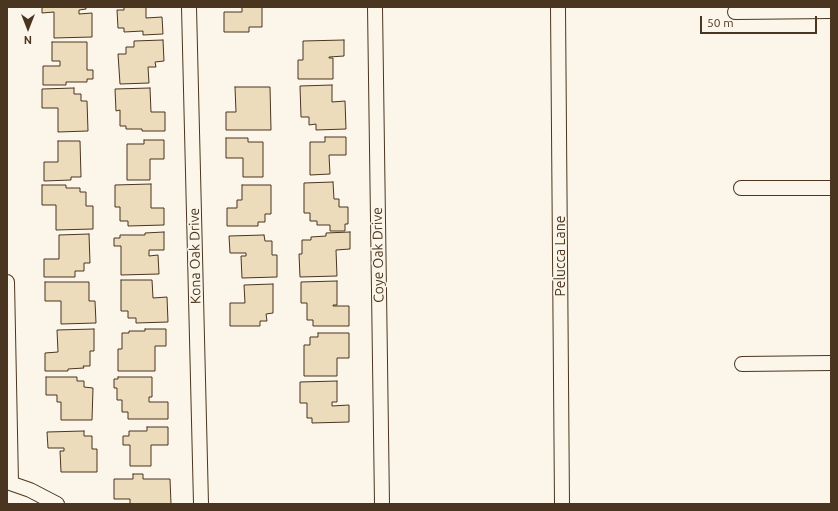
<!DOCTYPE html>
<html>
<head>
<meta charset="utf-8">
<style>
  body { margin:0 }
  #map { position:relative; width:838px; height:511px; overflow:hidden; background:#fbf6e9; font-family:Ubuntu,sans-serif }
  canvas { display:block }
  .frame { position:absolute; inset:0; border:8px solid #4a3520; pointer-events:none }
  .north { position:absolute; left:8px; top:8px; width:40px; height:40px; -webkit-text-stroke:3px #fbf6e9; paint-order:stroke; rotate:180deg; font-size:11px; font-weight:700; line-height:16px; text-align:center; color:#4a3520 }
  .north::after { content:''; display:block; margin:auto; width:14px; height:18px; background:#4a3520; clip-path:polygon(50% 0,100% 100%,50% 72%,0 100%) }
  .scale { position:absolute; left:700px; top:16px; width:117px; height:18px; box-sizing:border-box; border:2px solid #4a3520; border-top:0; padding-left:5px; font-size:12px; line-height:14px; white-space:nowrap; color:#4a3520; -webkit-text-stroke:3px #fbf6e9; paint-order:stroke }
</style>
</head>
<body>
<div id="map">
<canvas width="838" height="511"></canvas>
<div class="frame"></div>
<div class="north">N</div>
<div class="scale">50 m</div>
</div>
<script>
const ctx = document.querySelector('canvas').getContext('2d');
ctx.lineJoin = 'round';
function fill(path, color) { ctx.fillStyle = color; ctx.fill(path, 'evenodd'); }
const poly = rows => new Path2D(rows.map(r => 'M' + r).join(''));
function strokePath(path, color, width, dash) { ctx.strokeStyle = color; ctx.lineWidth = width; ctx.lineCap = dash ? 'butt' : 'round'; ctx.setLineDash(dash || []); ctx.stroke(path); }
function label(font, color, halo, rows, align = 'center') {
  ctx.font = font + ' Ubuntu,sans-serif'; ctx.lineWidth = 3; ctx.setLineDash([]); ctx.textBaseline = 'middle'; ctx.strokeStyle = halo; ctx.fillStyle = color; for (const [text, x, y, turn = 0] of rows) {
    ctx.save(); ctx.translate(x, y); ctx.rotate((+turn || 0) * Math.PI / 180); ctx.textAlign = isNaN(turn) ? turn : align; if (halo) ctx.strokeText(text, 0, 0); ctx.fillText(text, 0, 0); ctx.restore();
  }
}
const building = poly([
  [42,7,86,7,86,9,79,10,79,14,92,13,92,37,54,38,54,12,42,13,42,7],
  [124,7,146,7,146,18,162,17,163,34,143,35,143,31,124,32,124,28,118,28,117,10,124,10,124,7],
  [242,7,262,7,262,27,249,27,249,32,224,32,224,12,242,12,242,7],
  [163,40,164,61,155,62,156,67,148,67,149,83,120,84,118,54,126,54,126,47,134,47,134,41,163,40],
  [344,40,344,56,329,57,329,58,333,58,333,79,298,79,298,60,303,60,303,41,344,40],
  [52,42,87,42,87,70,93,70,93,79,87,79,87,82,66,82,66,85,43,85,43,66,60,66,60,61,52,61,52,42],
  [332,85,332,102,345,101,346,129,316,130,316,124,309,125,309,117,301,117,300,86,332,85],
  [235,87,270,87,271,130,226,130,226,112,236,112,235,87],
  [74,88,74,94,81,94,81,101,87,101,88,131,58,132,58,108,42,108,42,89,74,88],
  [150,88,151,112,165,112,165,131,142,131,142,129,126,129,126,126,120,126,120,110,116,111,115,89,150,88],
  [325,137,346,137,346,155,329,155,330,174,310,175,310,142,325,142,325,137],
  [226,138,248,138,248,142,263,142,263,177,243,177,243,158,226,158,226,138],
  [144,140,164,140,164,159,150,159,150,180,127,180,127,144,144,144,144,140],
  [58,141,80,141,81,177,71,177,71,180,44,181,44,162,58,162,58,141],
  [333,182,334,199,339,199,339,207,348,207,348,224,345,224,345,231,330,231,330,225,317,225,317,221,310,221,310,213,304,213,304,183,333,182],
  [151,184,151,208,164,208,164,225,128,226,128,221,120,221,120,207,115,207,115,185,151,184],
  [42,185,66,185,66,188,80,188,80,192,86,192,86,206,93,206,93,229,56,230,56,205,42,205,42,185],
  [242,185,271,185,271,214,265,214,265,222,258,222,258,226,227,226,227,208,237,208,237,200,242,200,242,185],
  [164,232,164,250,149,250,149,256,158,255,159,274,121,275,121,246,114,246,114,238,120,238,120,235,145,235,145,233,164,232],
  [350,232,350,249,336,250,337,276,300,277,299,254,302,254,302,240,311,240,311,237,326,236,326,233,350,232],
  [89,234,90,263,84,263,84,271,75,271,75,277,44,277,44,259,59,259,59,235,89,234],
  [264,235,265,241,272,241,272,255,277,255,277,277,242,278,241,256,246,256,246,253,230,253,229,236,264,235],
  [121,280,152,280,153,298,167,297,168,322,136,323,136,318,128,318,128,311,121,311,121,280],
  [337,281,337,305,333,305,333,306,349,306,349,326,313,326,313,320,307,320,307,303,301,303,301,282,337,281],
  [45,282,89,282,89,301,95,301,96,323,61,324,61,301,45,301,45,282],
  [273,284,273,313,266,314,267,321,260,321,260,326,230,326,230,303,245,303,244,285,273,284],
  [94,329,94,351,90,351,90,366,83,366,84,368,68,369,68,371,45,371,45,353,58,352,57,330,94,329],
  [145,329,166,329,166,346,155,346,155,371,118,371,118,349,122,349,122,333,129,333,129,331,145,331,145,329],
  [318,333,349,333,349,358,337,358,337,376,304,376,304,345,310,345,310,337,318,337,318,333],
  [46,377,77,377,77,381,84,381,84,387,93,388,92,420,61,420,61,402,57,402,57,395,46,395,46,377],
  [118,377,152,377,152,397,149,397,149,402,168,402,168,419,128,419,128,412,122,412,122,400,117,400,117,388,114,388,114,379,118,379,118,377],
  [337,381,337,402,332,402,332,406,349,405,349,422,312,423,312,418,307,418,307,403,300,403,300,382,337,381],
  [147,427,168,427,168,445,151,445,151,466,130,466,130,445,123,445,123,436,129,436,129,431,147,431,147,427],
  [84,431,84,436,92,436,92,449,97,449,97,472,61,472,60,451,64,451,64,448,48,448,47,432,84,431],
  [133,474,143,474,143,479,170,479,171,504,130,504,130,499,114,499,114,479,133,479,133,474]
]);
const street = poly([
  [189,7,201,504],
  [375,7,382,504],
  [558,7,562,504],
  [735,12,831,11],
  [741,188,831,188],
  [7,282,11,483],
  [742,364,831,363],
  [7,482,30,490,57,504]
]);
const streetNames = [
  ["Coye Oak Drive",378,255,-91],
  ["Kona Oak Drive",195,256,-91],
  ["Pelucca Lane",560,256,-90]
];
fill(building, '#ecdcbc');
strokePath(building, '#4a3520', 1);
strokePath(street, '#4a3520', 16);
strokePath(street, '#fbf6e9', 14);
label('14px', '#4a3520', '#fbf6e9', streetNames);
</script>
</body>
</html>
